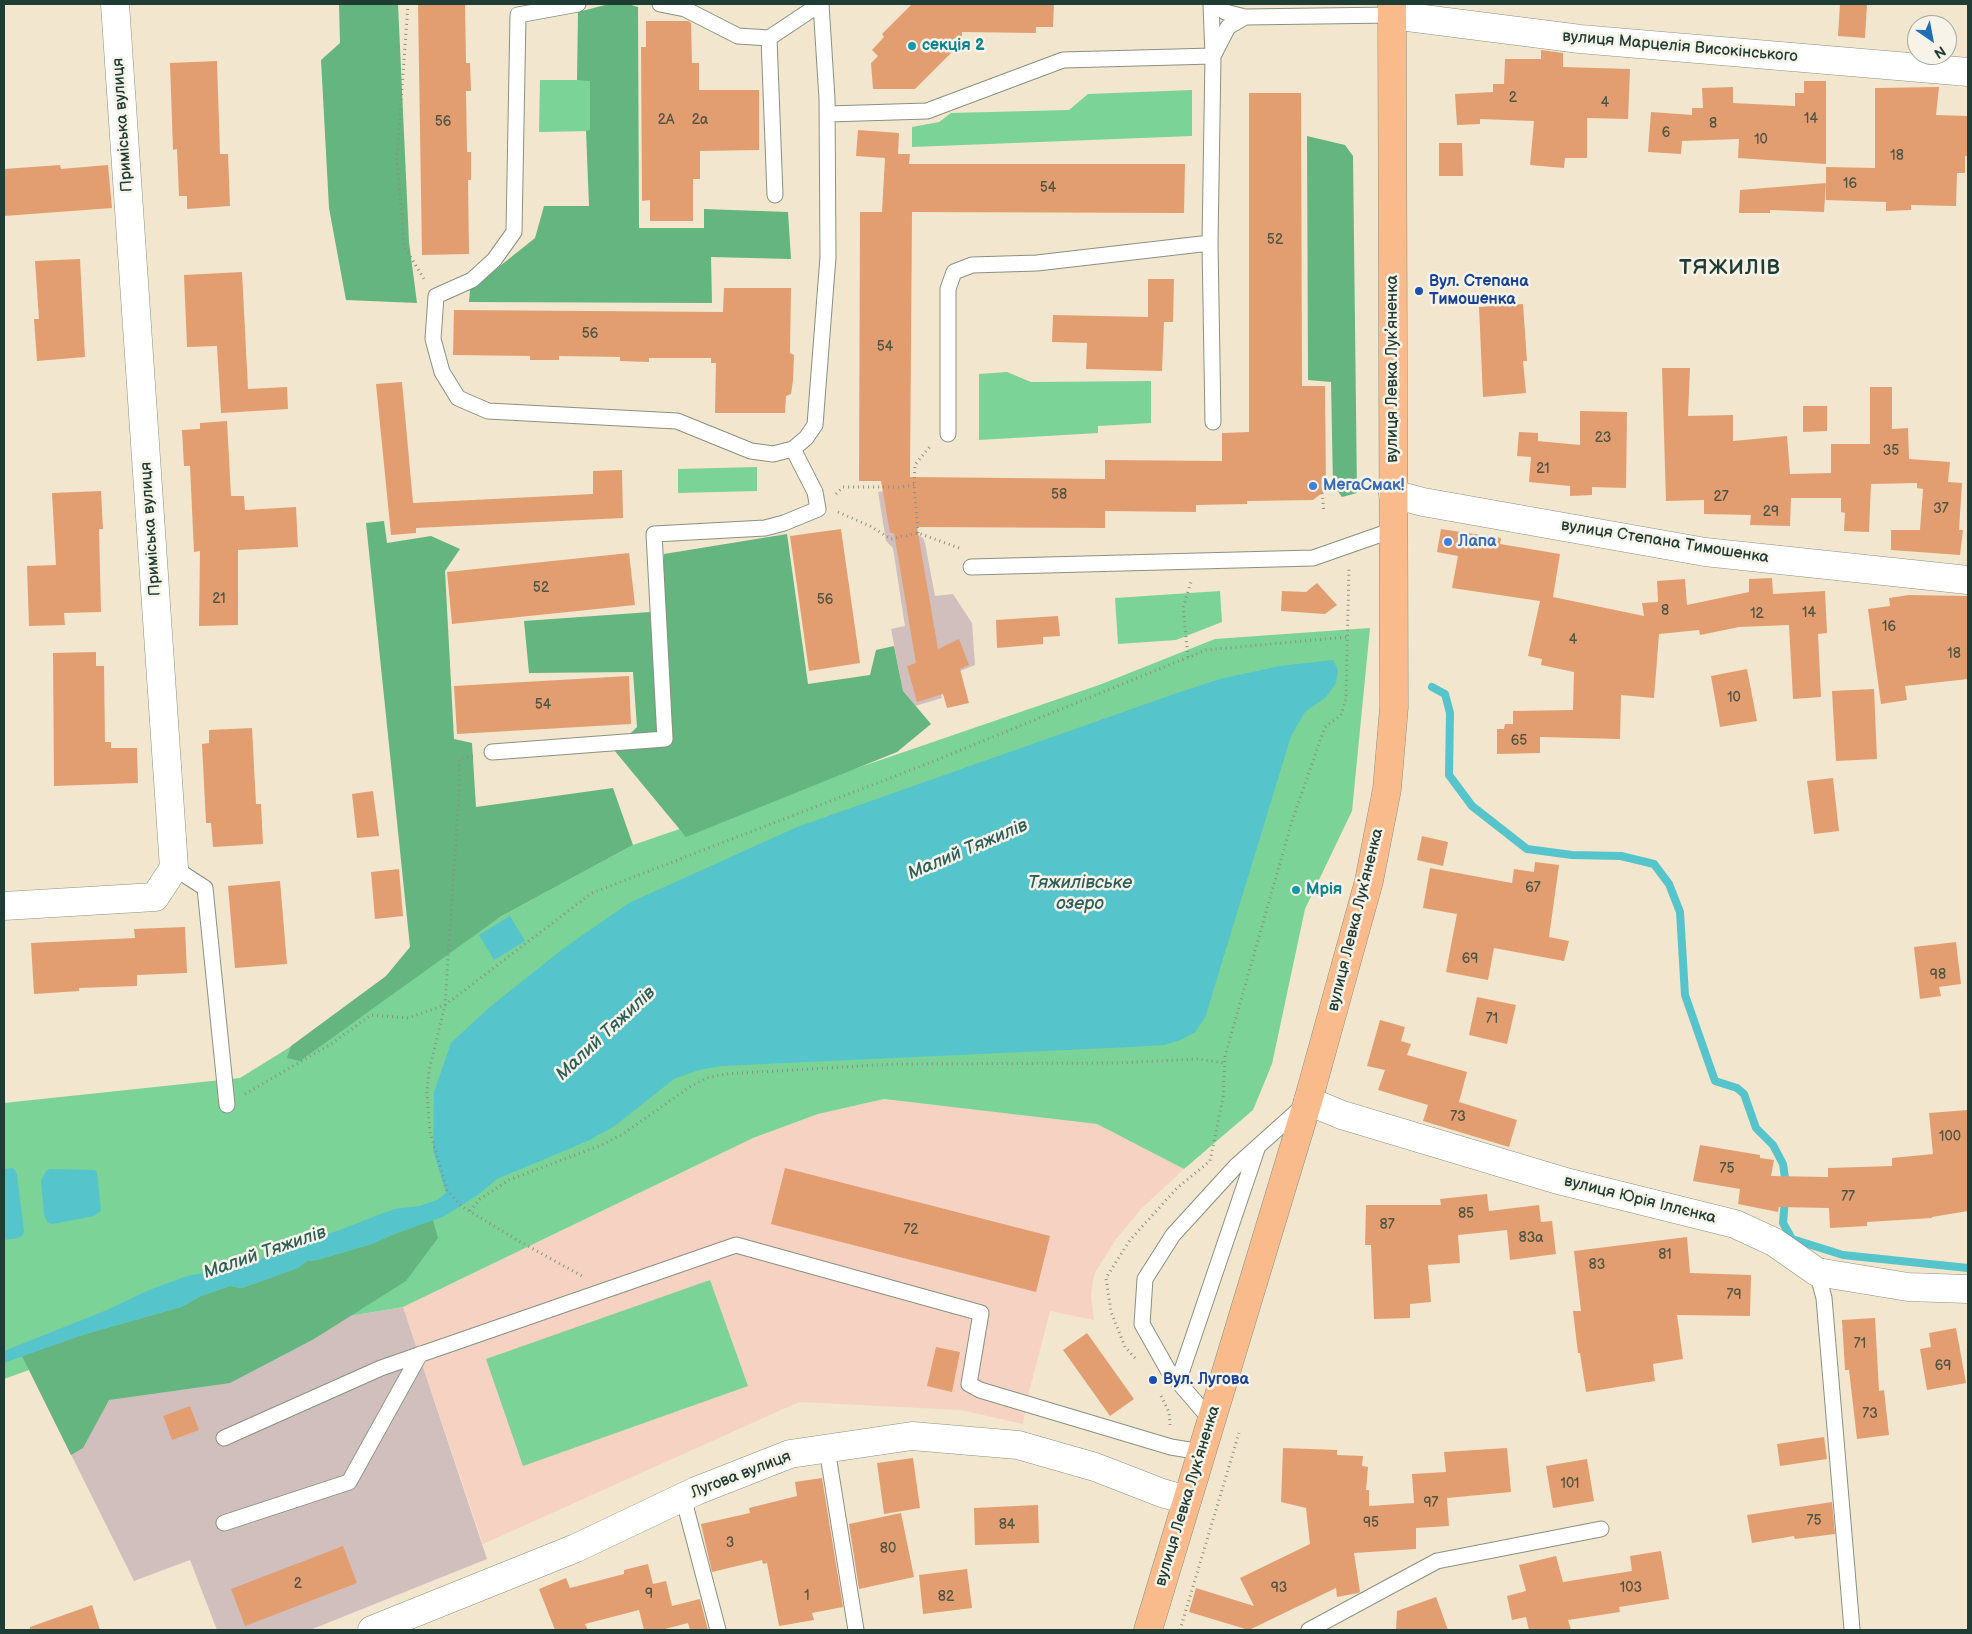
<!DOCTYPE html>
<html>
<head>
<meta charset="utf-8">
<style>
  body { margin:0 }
  #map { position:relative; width:1972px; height:1634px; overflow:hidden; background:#f2e6ce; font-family:"Balsamiq Sans",sans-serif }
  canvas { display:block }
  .frame { position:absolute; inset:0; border:5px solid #1f3d34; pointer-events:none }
  .north { position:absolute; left:1907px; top:15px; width:50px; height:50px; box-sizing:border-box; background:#f7f3e8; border:1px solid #a1aaa0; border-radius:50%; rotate:147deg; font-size:14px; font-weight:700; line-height:20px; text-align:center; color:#1f3d34 }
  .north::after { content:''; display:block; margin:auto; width:18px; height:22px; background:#1f6fb2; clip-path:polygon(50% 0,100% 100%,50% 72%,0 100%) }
</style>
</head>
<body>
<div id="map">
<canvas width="1972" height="1634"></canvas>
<div class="frame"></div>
<div class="north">N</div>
</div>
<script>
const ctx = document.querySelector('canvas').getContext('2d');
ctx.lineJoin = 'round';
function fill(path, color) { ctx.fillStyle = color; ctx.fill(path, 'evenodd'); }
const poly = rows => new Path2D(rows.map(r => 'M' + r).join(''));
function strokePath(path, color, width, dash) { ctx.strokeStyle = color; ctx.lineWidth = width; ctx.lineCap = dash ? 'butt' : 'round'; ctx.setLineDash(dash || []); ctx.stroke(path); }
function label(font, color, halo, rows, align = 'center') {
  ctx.font = font + ' "Balsamiq Sans",sans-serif'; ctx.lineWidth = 5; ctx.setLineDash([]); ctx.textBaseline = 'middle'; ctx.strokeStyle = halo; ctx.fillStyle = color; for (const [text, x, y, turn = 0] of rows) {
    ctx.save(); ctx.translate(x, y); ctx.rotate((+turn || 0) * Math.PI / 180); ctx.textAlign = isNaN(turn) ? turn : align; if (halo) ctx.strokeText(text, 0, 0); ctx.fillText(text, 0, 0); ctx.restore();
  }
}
const built = poly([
  [884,1099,1097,1124,1184,1169,1141,1209,1116,1239,1096,1271,1093,1280,1091,1296,1094,1320,1050,1311,1028,1396,1023,1424,961,1410,799,1402,483,1544,403,1307,753,1138,818,1114]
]);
const industrial = poly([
  [910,488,916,534,923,538,925,543,935,596,953,594,972,623,975,665,938,680,942,698,915,706,903,691,891,629,905,626,893,548,886,541,878,492],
  [403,1307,487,1559,310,1630,217,1630,190,1560,134,1581,29,1370]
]);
const green = poly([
  [540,80,590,80,590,131,539,132],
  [1192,90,1192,136,912,147,912,127,939,122,951,113,1069,110,1088,94],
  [1007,372,1031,382,1151,381,1151,423,1098,426,1098,433,979,440,979,374],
  [757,467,757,491,678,493,678,469],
  [1220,591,1222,622,1176,640,1118,644,1115,598],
  [1370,628,1352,811,1305,909,1272,1064,1253,1110,1184,1169,1097,1124,884,1099,818,1114,753,1138,403,1307,29,1370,4,1379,4,1103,240,1078,500,917,633,845,1099,685,1215,639],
  [710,1280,748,1386,523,1466,486,1359]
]);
const forest = poly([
  [339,4,398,4,409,242,417,303,346,300,329,208,321,60,340,43],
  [609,4,628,4,638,7,639,228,704,228,704,209,788,212,791,259,711,257,712,303,469,302,470,290,535,238,544,206,589,206,586,131,590,130,590,81,577,80,578,12],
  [1307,136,1345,145,1353,156,1357,493,1342,497,1333,485,1331,382,1308,380],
  [384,521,387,543,431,536,460,549,445,571,454,739,472,743,476,807,613,788,633,845,500,917,300,1061,287,1058,291,1046,386,976,410,947,366,523],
  [787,534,808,684,870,675,876,650,894,646,903,691,931,724,897,752,686,837,614,750,637,727,633,672,529,673,524,621,664,611,664,554],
  [433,1220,438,1238,406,1281,314,1339,230,1383,109,1400,83,1448,71,1455,22,1356,82,1335,181,1307,201,1296,230,1286,242,1288,298,1268,307,1261,317,1260,372,1244,394,1234]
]);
const water = poly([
  [1333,660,1338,670,1336,683,1326,697,1305,712,1291,736,1205,1018,1195,1032,1181,1040,1164,1045,1131,1047,721,1066,699,1070,674,1079,616,1125,590,1140,497,1179,479,1194,445,1216,394,1234,372,1244,317,1260,307,1261,298,1268,242,1288,230,1286,201,1296,181,1307,82,1335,4,1363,4,1351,107,1310,149,1290,187,1276,252,1264,279,1249,337,1231,394,1209,419,1206,437,1200,446,1193,433,1150,434,1092,451,1043,491,1006,564,948,629,903,797,827,1177,693,1220,679,1280,666],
  [510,916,525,941,494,960,479,935],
  [12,1168,15,1170,17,1175,24,1231,23,1235,18,1238,4,1240,4,1169],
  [50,1169,95,1170,97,1173,101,1211,94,1216,53,1224,48,1223,44,1215,41,1180,46,1171]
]);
const stream = poly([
  [1432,687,1445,694,1450,713,1449,775,1472,806,1527,849,1572,855,1621,856,1654,864,1669,884,1680,912,1685,995,1715,1081,1737,1088,1744,1094,1756,1128,1773,1145,1783,1164,1786,1185],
  [1785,1199,1783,1223,1792,1239,1843,1255,1968,1268]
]);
const building = poly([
  [418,4,465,4,466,63,470,63,471,91,466,91,467,152,471,152,471,180,468,180,469,254,422,255],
  [912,4,1054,4,1053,27,1036,27,1036,33,962,32,962,42,915,89,873,89,871,63,878,56,872,50,884,37,882,34],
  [1840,4,1867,4,1865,38,1838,36],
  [646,21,688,21,691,23,692,63,699,63,699,90,759,90,759,150,700,151,700,179,693,179,693,221,650,221,650,200,642,201,641,47,646,47],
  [1541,50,1563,53,1563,67,1630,69,1628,119,1587,118,1587,158,1565,158,1564,168,1530,165,1534,121,1480,119,1480,124,1457,125,1455,94,1493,92,1493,84,1504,84,1505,59,1541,59],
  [217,61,220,154,228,154,230,206,187,209,187,196,179,196,177,149,173,150,170,63],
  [1804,81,1826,81,1826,164,1738,158,1739,139,1682,141,1681,154,1648,152,1651,112,1692,115,1692,108,1703,108,1702,88,1733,87,1733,103,1795,106,1795,93,1804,93],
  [1939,87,1936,115,1968,116,1968,156,1965,156,1965,173,1957,173,1956,206,1911,205,1911,210,1886,211,1886,202,1826,200,1826,167,1875,168,1875,88],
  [1249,93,1301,93,1302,386,1325,386,1326,490,1313,500,1247,501,1247,504,1196,505,1196,512,1105,511,1105,528,917,527,938,649,959,639,969,665,960,669,969,703,947,708,943,694,917,702,907,666,916,663,894,533,890,533,881,481,859,481,860,212,882,212,885,158,856,156,858,130,899,133,898,154,910,154,909,164,1185,164,1184,213,912,212,910,477,1105,479,1105,460,1222,461,1222,433,1249,432],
  [1439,143,1462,143,1463,176,1439,176],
  [60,165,61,169,108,165,112,208,4,216,4,169],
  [1826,183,1824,212,1770,210,1770,213,1739,213,1740,190],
  [80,259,85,357,37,361,34,319,39,319,35,261],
  [242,272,248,389,287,387,288,409,221,413,217,346,187,347,184,275],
  [1148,279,1174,279,1173,322,1164,322,1162,371,1086,369,1087,343,1052,342,1053,315,1148,317],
  [724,288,791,288,790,353,794,355,793,380,791,394,786,396,785,413,715,413,716,363,711,363,711,358,649,358,649,362,620,361,620,357,559,356,559,360,530,360,530,356,453,355,454,310,723,312],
  [1523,304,1527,361,1523,361,1526,393,1483,397,1479,307],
  [1662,368,1690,368,1688,416,1733,415,1733,441,1787,436,1790,474,1831,473,1831,444,1870,444,1870,387,1892,387,1892,429,1908,428,1909,459,1950,462,1948,482,1962,483,1959,530,1963,530,1960,555,1891,550,1891,530,1920,530,1923,489,1917,488,1917,483,1871,484,1869,532,1844,531,1845,513,1841,512,1841,498,1791,498,1790,526,1750,525,1751,515,1704,514,1704,500,1666,501],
  [402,382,413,503,593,494,593,471,622,470,623,518,416,528,416,533,391,535,376,384],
  [1803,406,1827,406,1827,431,1803,432],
  [1580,411,1627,412,1626,488,1592,487,1592,495,1570,496,1570,486,1529,482,1531,457,1517,456,1519,432,1538,433,1538,441,1580,445],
  [227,421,231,496,244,496,245,510,296,507,298,547,238,550,238,625,199,626,200,551,194,552,190,466,184,466,182,430,200,429,200,423],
  [101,491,103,529,99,529,101,612,64,613,65,625,29,626,27,566,56,565,52,493],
  [841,529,860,663,809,671,790,536],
  [1441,529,1501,538,1500,544,1560,554,1553,597,1644,616,1642,603,1658,602,1657,581,1685,579,1687,605,1749,592,1749,579,1772,578,1773,594,1825,591,1827,633,1818,634,1821,697,1793,699,1789,625,1739,627,1700,635,1699,630,1659,634,1654,698,1621,695,1620,739,1540,737,1540,753,1497,754,1497,729,1504,729,1505,724,1513,724,1513,711,1573,710,1574,672,1541,665,1542,659,1528,656,1540,601,1452,588,1458,556,1437,552],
  [629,553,635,605,452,624,447,572],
  [1317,583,1337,605,1325,614,1281,611,1282,591,1306,592],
  [1909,595,1968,596,1968,679,1905,686,1907,700,1881,704,1868,609,1890,606,1889,598],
  [1058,616,1060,636,1043,637,1043,644,997,648,996,620],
  [96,652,96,666,104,666,105,742,111,742,111,748,137,748,138,783,54,786,53,653],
  [1747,669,1757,721,1720,727,1711,676],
  [629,676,631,724,457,734,454,686],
  [1874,689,1877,759,1836,761,1832,691],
  [252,728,256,804,261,804,263,844,213,847,211,823,206,823,202,744,209,743,209,730],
  [1833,778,1839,831,1814,834,1807,781],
  [373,791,379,836,357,838,352,794],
  [1422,836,1448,842,1443,866,1417,860],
  [1535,862,1559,865,1549,937,1569,941,1564,961,1494,948,1488,980,1446,972,1457,914,1423,908,1430,868,1512,883,1514,869,1534,872],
  [399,869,403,916,375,919,371,872],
  [280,881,287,964,235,968,228,886],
  [185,927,187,973,137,975,137,986,79,988,79,991,34,994,31,943,135,938,134,929],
  [1956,942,1961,984,1939,987,1941,996,1920,999,1914,947],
  [1477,997,1516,1005,1507,1044,1469,1035],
  [1380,1020,1405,1027,1401,1041,1411,1044,1407,1055,1467,1072,1459,1102,1517,1120,1509,1147,1423,1121,1428,1105,1378,1090,1385,1070,1367,1066],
  [1968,1110,1968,1211,1932,1217,1932,1218,1867,1222,1867,1226,1830,1228,1829,1208,1779,1207,1778,1212,1738,1204,1740,1189,1693,1181,1700,1145,1760,1155,1760,1158,1774,1160,1771,1176,1828,1177,1828,1168,1892,1166,1892,1158,1933,1154,1929,1113],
  [785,1168,1050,1236,1036,1292,771,1224],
  [1487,1194,1489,1211,1539,1205,1541,1222,1552,1221,1556,1254,1510,1260,1507,1230,1458,1235,1460,1263,1428,1265,1431,1302,1410,1304,1410,1318,1374,1319,1371,1245,1365,1245,1366,1205,1441,1205,1440,1199],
  [1687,1237,1690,1273,1751,1275,1750,1316,1677,1315,1683,1359,1653,1364,1655,1381,1586,1392,1580,1353,1578,1353,1573,1311,1581,1311,1574,1251],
  [1875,1318,1879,1391,1884,1390,1889,1435,1857,1439,1849,1370,1845,1370,1842,1320],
  [1956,1328,1966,1383,1927,1390,1920,1349,1931,1347,1929,1333],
  [1087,1333,1134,1399,1110,1416,1063,1350],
  [936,1347,960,1352,952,1392,927,1386],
  [190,1406,199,1430,172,1440,163,1416],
  [1824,1437,1827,1459,1780,1466,1777,1444],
  [1283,1448,1337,1450,1337,1455,1363,1456,1362,1466,1368,1467,1366,1490,1369,1490,1369,1506,1414,1503,1412,1474,1446,1472,1444,1452,1507,1448,1511,1492,1447,1498,1449,1526,1416,1528,1416,1549,1354,1553,1360,1592,1358,1593,1337,1597,1336,1588,1249,1630,1189,1612,1196,1588,1254,1606,1240,1578,1310,1544,1306,1508,1281,1502],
  [913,1458,920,1508,884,1514,877,1463],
  [1587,1459,1594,1501,1553,1508,1546,1466],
  [822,1478,843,1607,812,1613,814,1620,779,1626,767,1563,763,1564,762,1560,712,1572,701,1524,750,1513,749,1508,797,1496,795,1482],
  [1832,1502,1835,1534,1795,1539,1794,1536,1752,1543,1747,1515],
  [1038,1505,1039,1543,975,1545,974,1508],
  [901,1513,914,1577,859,1589,849,1524],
  [343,1546,357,1583,245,1626,231,1589],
  [1661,1551,1669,1599,1619,1607,1620,1612,1568,1620,1571,1630,1529,1630,1526,1617,1512,1620,1507,1596,1526,1591,1519,1565,1556,1556,1563,1582,1632,1571,1630,1556],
  [648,1564,653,1584,666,1581,672,1606,700,1599,708,1630,690,1630,688,1623,661,1630,644,1630,639,1610,585,1624,588,1630,555,1630,539,1589,566,1578,570,1588,624,1574,624,1570],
  [967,1569,972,1608,923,1614,919,1575],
  [1436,1597,1448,1630,1396,1630,1397,1611],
  [92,1605,100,1630,30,1630,30,1627]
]);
const path = poly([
  [408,4,397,159,404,246,424,279],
  [1322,493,1324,512],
  [836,494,843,487,899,487,914,485],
  [838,512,870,526,891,539,918,533,962,549],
  [918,533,914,485,915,465,931,445],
  [1188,657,1183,608,1191,582],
  [473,756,459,759,459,792,445,1005,429,1071,427,1092,430,1132,447,1190,461,1206,517,1240,582,1276],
  [245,1094,331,1044,371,1015,408,1018,445,1005,592,893,929,763,1206,650,1347,637],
  [470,1211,480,1199,509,1180,604,1144,623,1134,691,1086,707,1078,725,1074,894,1064,1119,1063,1198,1059,1224,1063],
  [1135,1358,1125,1347,1111,1312,1106,1278,1130,1240,1177,1188,1210,1161,1223,1098,1225,1056,1292,821,1325,727,1341,715,1346,699,1349,567],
  [1161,1396,1169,1412,1170,1425],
  [1180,1630,1239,1433]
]);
const service = poly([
  [578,4,518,15,514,232,494,260,472,280,436,296,433,339,442,372,458,398,488,411,677,421,751,451,773,454,793,449],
  [660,4,685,9,738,36,769,38,820,4],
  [1211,4,1213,56,1210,243,1213,422],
  [1219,4,1225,12,1245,17],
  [769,38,775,195],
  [828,114,927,111,1063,60,1213,56,1228,27,1245,17,1392,15],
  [948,434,948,289,954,272,972,265,1037,263,1210,243],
  [971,567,1313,558,1393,530],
  [492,752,665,739,654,534,765,528,784,523,818,509,815,492,793,449,806,438,815,425,828,257,827,99,821,4],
  [174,868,205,888,227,1105],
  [1817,1272,1824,1298,1852,1629],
  [1178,1382,1257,1149],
  [1211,1420,1168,1370,1142,1324,1145,1279,1173,1235,1236,1166,1303,1106],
  [224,1438,381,1368,736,1245,981,1313,969,1384,980,1390,1171,1447,1201,1452],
  [827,1449,856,1630],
  [683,1497,718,1630],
  [224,1523,349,1482,420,1354],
  [1309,1630,1437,1561,1601,1529]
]);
const minor = poly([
  [1392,15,1580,39,1968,72],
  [1393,494,1423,502,1705,552,1968,580],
  [4,906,155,897,174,868,115,4],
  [1308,1101,1342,1115,1562,1181,1735,1224,1774,1242,1817,1272,1908,1287,1968,1289],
  [372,1630,576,1548,696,1491,790,1454,912,1436,1018,1445,1095,1467,1162,1493,1187,1500]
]);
const primary = poly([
  [1148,1630,1308,1101,1369,881,1387,789,1394,707,1392,4]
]);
const markers = [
  [912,46,5,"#0f9aa8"],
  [1419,291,5,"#1a4fb4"],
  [1313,486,5,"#3f7fe0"],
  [1448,542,5,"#3f7fe0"],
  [1296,890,5,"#0f9aa8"],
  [1153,1380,5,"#1a4fb4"]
];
const numberNames = [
  ["2",1513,98],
  ["4",1605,103],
  ["14",1811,119],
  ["2А",666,120],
  ["2а",700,120],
  ["56",443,122],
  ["8",1713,124],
  ["6",1666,133],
  ["10",1761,140],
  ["18",1897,156],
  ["16",1850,184],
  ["54",1048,188],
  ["52",1275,240],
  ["56",590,334],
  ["54",885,347],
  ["23",1603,438],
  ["35",1891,451],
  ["21",1543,469],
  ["58",1059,495],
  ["27",1721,497],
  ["37",1941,509],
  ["29",1771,512],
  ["52",541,588],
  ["21",219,599],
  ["56",825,600],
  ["8",1665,611],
  ["14",1809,613],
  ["12",1757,614],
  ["16",1889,627],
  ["4",1573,640],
  ["18",1954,654],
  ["10",1734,698],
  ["54",543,705],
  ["65",1519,741],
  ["67",1533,888],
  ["69",1470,959],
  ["98",1938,975],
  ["71",1492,1019],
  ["73",1458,1117],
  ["100",1950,1137],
  ["75",1727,1169],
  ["77",1848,1197],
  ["85",1466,1214],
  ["87",1387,1225],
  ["72",911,1230],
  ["83а",1531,1238],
  ["81",1665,1255],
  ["83",1597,1265],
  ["79",1734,1295],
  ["71",1860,1344],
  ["69",1943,1366],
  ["73",1870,1414],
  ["101",1570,1484],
  ["97",1431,1503],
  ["75",1814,1521],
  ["95",1371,1523],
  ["84",1007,1525],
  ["3",730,1543],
  ["80",888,1549],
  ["2",298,1584],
  ["93",1279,1588],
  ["103",1631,1588],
  ["9",649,1594],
  ["1",807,1596],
  ["82",946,1597]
];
const cultureNames = [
  ["секція 2",922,46],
  ["Мрія",1306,890]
];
const streetNames = [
  ["вулиця Марцелія Високінського",1680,47,5],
  ["Приміська вулиця",123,125,-94],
  ["вулиця Левка Лукʼяненка",1393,369,-90],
  ["Приміська вулиця",151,529,-94],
  ["вулиця Степана Тимошенка",1665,542,9],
  ["вулиця Левка Лукʼяненка",1356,920,-76],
  ["вулиця Юрія Іллєнка",1640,1200,14],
  ["Лугова вулиця",741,1475,-21],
  ["вулиця Левка Лукʼяненка",1188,1496,-73]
];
const transitNames = [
  ["Вул. Степана",1429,282],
  ["Тимошенка",1429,300],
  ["Вул. Лугова",1163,1380]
];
const shopNames = [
  ["МегаСмак!",1323,486],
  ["Лапа",1458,542]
];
const waterNames = [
  ["Малий Тяжилів",968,850,-23],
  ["Тяжилівське",1080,883],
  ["озеро",1080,904],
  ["Малий Тяжилів",606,1034,-43],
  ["Малий Тяжилів",265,1253,-19]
];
const districtNames = [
  ["ТЯЖИЛІВ",1730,269]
];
fill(built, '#f5d2c2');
fill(industrial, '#d1bfbd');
fill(green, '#7bd398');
fill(forest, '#64b580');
fill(water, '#56c4cb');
strokePath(stream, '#56c4cb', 8);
fill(building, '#e29e71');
strokePath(service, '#889281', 17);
strokePath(minor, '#889281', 29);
strokePath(primary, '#889281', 29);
strokePath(path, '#889281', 3, [1, 4]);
strokePath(service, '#fff', 15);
strokePath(minor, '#fff', 28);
strokePath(primary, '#fabb8c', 28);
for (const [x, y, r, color] of markers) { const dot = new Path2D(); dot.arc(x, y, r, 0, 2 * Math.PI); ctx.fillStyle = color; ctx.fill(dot); strokePath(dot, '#f7f3e8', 2); }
label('14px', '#505543', null, numberNames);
label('bold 16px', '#0d838f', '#f7f3e8', cultureNames, 'left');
label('16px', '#1f3d34', '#f7f3e8', streetNames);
label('bold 16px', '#164399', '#f7f3e8', transitNames, 'left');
label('bold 16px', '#366cbe', '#f7f3e8', shopNames, 'left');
label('italic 18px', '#2d5f5a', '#f7f3e8', waterNames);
ctx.letterSpacing = '1px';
label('bold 21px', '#1f3d34', '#f7f3e8', districtNames);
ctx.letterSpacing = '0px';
</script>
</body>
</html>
